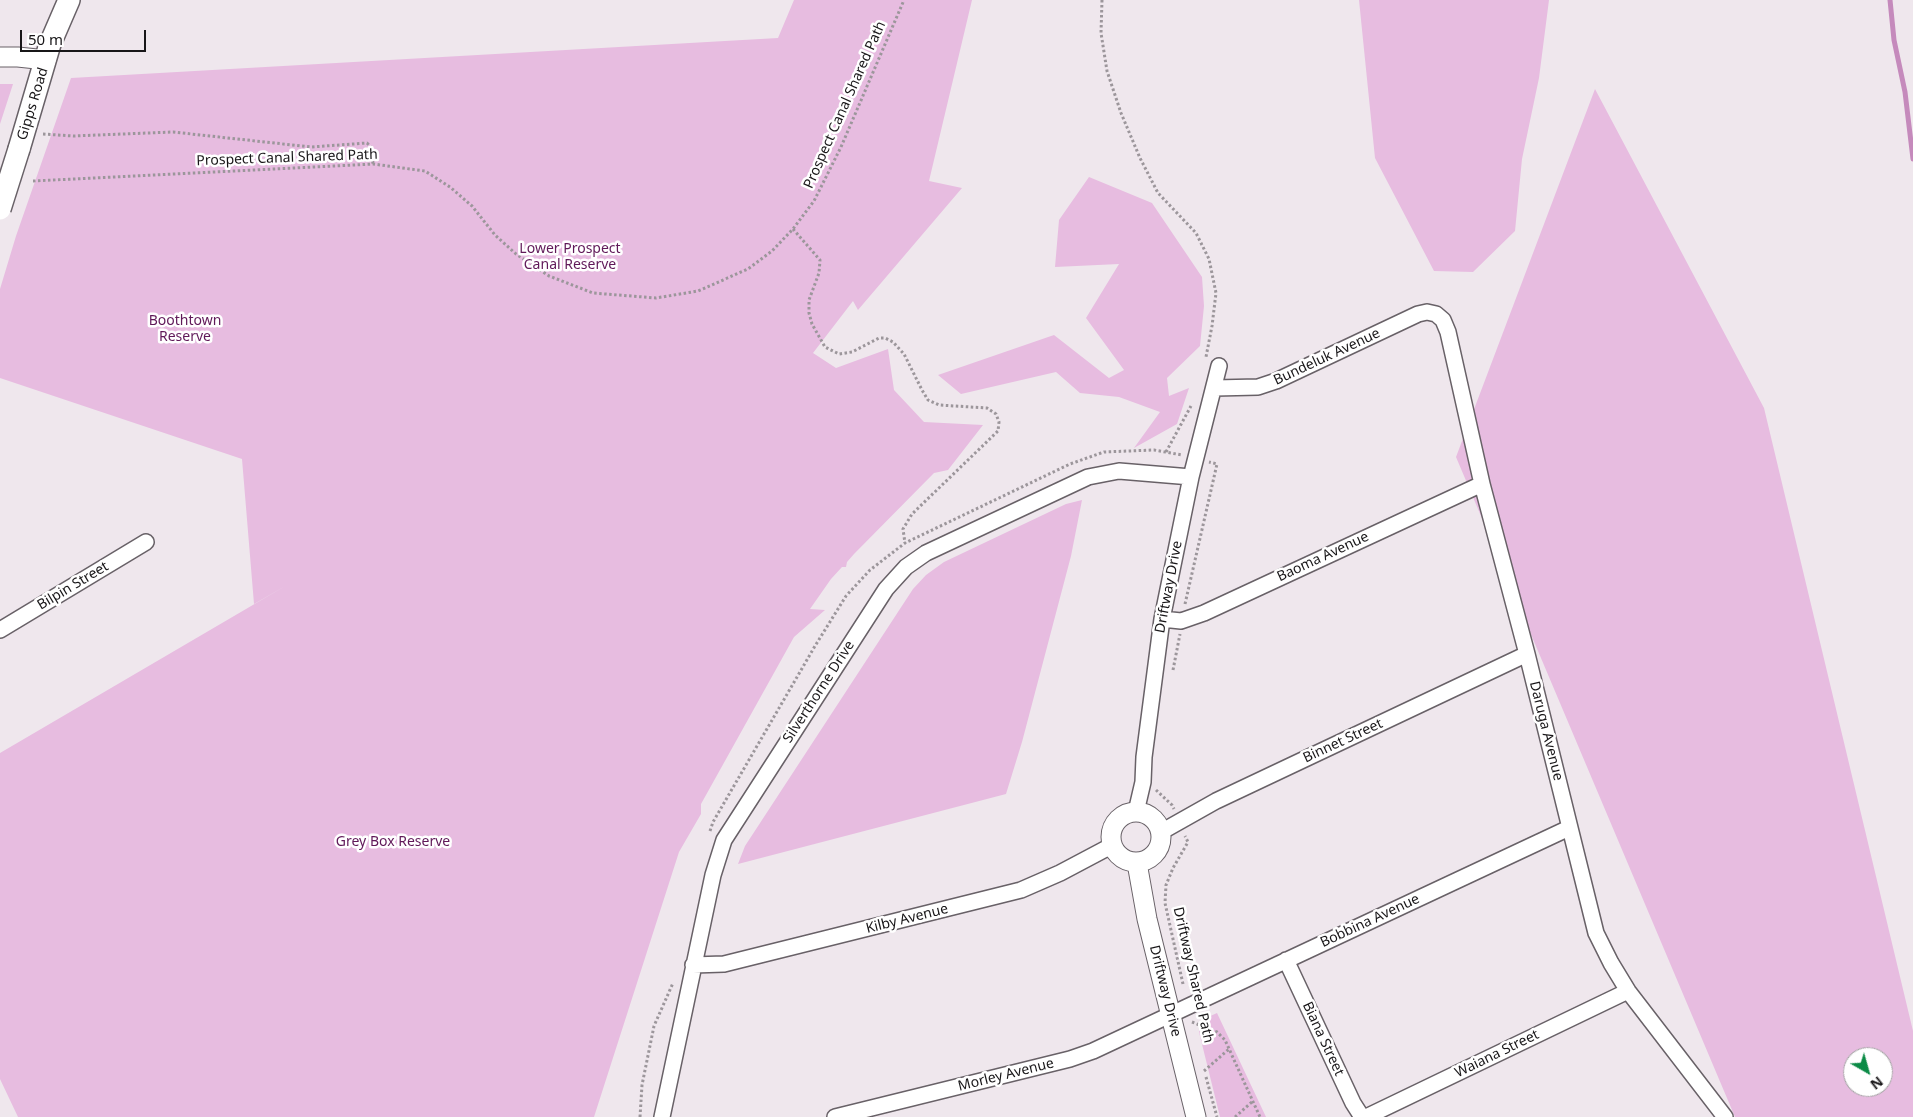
<!DOCTYPE html>
<html>
<head>
<meta charset="utf-8">
<style>
  body { margin:0 }
  #map { position:relative; width:1913px; height:1117px; overflow:hidden; background:#efe7ed; font-family:"Noto Sans",sans-serif }
  canvas { display:block }
  .north { position:absolute; left:1843px; top:1047px; width:50px; height:50px; box-sizing:border-box; background:#fff; border:1px solid #a3a2a3; border-radius:50%; rotate:142deg; font-size:14px; font-weight:700; line-height:20px; text-align:center; color:#181618 }
  .north::after { content:''; display:block; margin:auto; width:18px; height:22px; background:#0b8b46; clip-path:polygon(50% 0,100% 100%,50% 72%,0 100%) }
  .scale { position:absolute; left:20px; top:30px; width:126px; height:22px; box-sizing:border-box; border:2px solid #181618; border-top:0; padding-left:6px; font-size:15px; line-height:18px; white-space:nowrap; color:#181618; -webkit-text-stroke:4px #fff; paint-order:stroke }
</style>
</head>
<body>
<div id="map">
<canvas width="1913" height="1117"></canvas>
<div class="north">N</div>
<div class="scale">50 m</div>
</div>
<script>
const ctx = document.querySelector('canvas').getContext('2d');
ctx.lineJoin = 'round';
function fill(path, color) { ctx.fillStyle = color; ctx.fill(path, 'evenodd'); }
const poly = rows => new Path2D(rows.map(r => 'M' + r).join(''));
function strokePath(path, color, width, dash) { ctx.strokeStyle = color; ctx.lineWidth = width; ctx.lineCap = dash ? 'butt' : 'round'; ctx.setLineDash(dash || []); ctx.stroke(path); }
function label(font, color, halo, rows, align = 'center') {
  ctx.font = font + ' "Noto Sans",sans-serif'; ctx.lineWidth = 5; ctx.setLineDash([]); ctx.textBaseline = 'middle'; ctx.strokeStyle = halo; ctx.fillStyle = color; for (const [text, x, y, turn = 0] of rows) {
    ctx.save(); ctx.translate(x, y); ctx.rotate((+turn || 0) * Math.PI / 180); ctx.textAlign = isNaN(turn) ? turn : align; if (halo) ctx.strokeText(text, 0, 0); ctx.fillText(text, 0, 0); ctx.restore();
  }
}
const green = poly([
  [794,0,972,0,929,181,962,188,858,310,853,301,813,353,836,368,888,349,894,390,924,422,983,425,948,470,934,473,854,554,847,562,846,567,842,567,831,579,810,609,825,610,794,637,701,804,701,814,679,852,594,1117,18,1117,0,1079,0,753,287,585,254,604,242,459,0,378,0,289,16,236,71,78,778,38],
  [1359,0,1549,0,1539,78,1522,159,1515,231,1473,272,1434,271,1375,158],
  [0,84,13,84,0,124],
  [1595,89,1764,408,1913,1031,1913,1117,1735,1117,1456,457],
  [1853,1057,1883,1057,1883,1087,1853,1087],
  [1089,177,1152,203,1202,277,1204,306,1200,346,1167,378,1169,396,1189,388,1177,424,1134,448,1160,412,1119,397,1080,393,1056,372,961,394,938,375,1054,335,1109,378,1124,370,1086,318,1119,264,1055,267,1059,220],
  [1082,500,1071,556,1022,742,1006,794,738,864,745,846,913,589,926,575,944,562,1066,504],
  [1217,1013,1266,1117,1220,1117,1199,1032,1206,1018]
]);
const stream = poly([
  [1890,0,1894,40,1905,92,1913,159]
]);
const path = poly([
  [1102,0,1101,33,1107,71,1121,113,1140,158,1158,193,1196,233,1209,259,1216,293,1212,326,1206,357],
  [43,134,73,136,173,132,311,147,367,143,371,147,373,164],
  [33,181,373,164,425,171,450,187,472,206,495,235,516,254,549,276,593,293,656,298,698,291,748,269,772,251,793,229,814,201,841,147,904,0],
  [793,229,820,260,819,273,809,300,809,313,812,324,825,347,839,354,852,352,879,338,885,338,893,342,904,354,922,390,928,400,939,405,987,408,996,414,999,422,998,431,912,514,903,529,905,543],
  [1166,452,1191,406],
  [1185,604,1217,464,1209,462],
  [1173,670,1180,634],
  [1156,790,1172,805,1174,809],
  [710,831,713,822,815,646,846,596,870,570,905,543,1070,464,1104,452,1154,450,1182,455],
  [1183,984,1165,903,1166,885,1173,868,1188,842,1185,836],
  [1192,1022,1217,1032,1225,1040,1260,1117],
  [1204,1071,1229,1049],
  [1206,1077,1217,1117],
  [640,1117,642,1085,654,1026,673,983],
  [1235,1117,1253,1101]
]);
const minor = poly([
  [1215,388,1258,387,1276,381,1418,314,1427,312,1436,314,1443,320,1448,332,1482,484,1527,654,1596,933,1611,963,1628,991,1725,1117],
  [1162,619,1181,621,1204,613,1482,484],
  [0,630,146,542],
  [1136,812,1143,782,1144,757,1162,619,1191,477,1219,366],
  [1161,832,1216,801,1527,654],
  [1286,960,1353,1103,1362,1117],
  [693,965,724,964,1021,890,1060,873,1111,846],
  [662,1117,713,875,724,840,886,589,906,567,926,553,1088,477,1119,471,1191,477],
  [835,1117,1070,1059,1093,1051,1569,828],
  [1366,1117,1628,991]
]);
const tertiary = poly([
  [0,57,18,57,46,60],
  '1111 837a25 25 0 1 1 50 0a25 25 0 1 1-50 0Z',
  [1137,863,1147,919,1196,1117]
]);
const secondary = poly([
  [19,149,50,44,69,0]
]);
const secondaryBridge = poly([
  [0,209,19,149]
]);
const streetNames = [
  ["Gipps Road",33,104,-73],
  ["Prospect Canal Shared Path",845,105,-66],
  ["Prospect Canal Shared Path",287,158,-2],
  ["Bundeluk Avenue",1327,357,-25],
  ["Baoma Avenue",1323,557,-25],
  ["Bilpin Street",73,586,-31],
  ["Driftway Drive",1169,587,-79],
  ["Silverthorne Drive",819,692,-57],
  ["Daruga Avenue",1546,731,76],
  ["Binnet Street",1343,741,-25],
  ["Kilby Avenue",907,919,-14],
  ["Bobbina Avenue",1370,921,-25],
  ["Driftway Shared Path",1193,975,77],
  ["Driftway Drive",1165,991,76],
  ["Biana Street",1323,1039,65],
  ["Waiana Street",1497,1054,-26],
  ["Morley Avenue",1006,1075,-14]
];
const parkNames = [
  ["Lower Prospect",570,249],
  ["Canal Reserve",570,265],
  ["Boothtown",185,321],
  ["Reserve",185,337],
  ["Grey Box Reserve",393,842]
];
fill(green, '#e7bce0');
strokePath(stream, '#c58abc', 5);
strokePath(minor, '#686167', 18);
strokePath(tertiary, '#686167', 21);
strokePath(secondary, '#686167', 24);
strokePath(path, '#9c969b', 3, [2.5, 2.5]);
strokePath(minor, '#fff', 15);
strokePath(tertiary, '#fff', 19);
strokePath(secondary, '#fff', 21);
strokePath(secondaryBridge, '#686167', 24, []);
strokePath(secondaryBridge, '#fff', 21);
label('14px', '#181618', '#fff', streetNames);
label('14px', '#601959', '#fff', parkNames);
</script>
</body>
</html>
